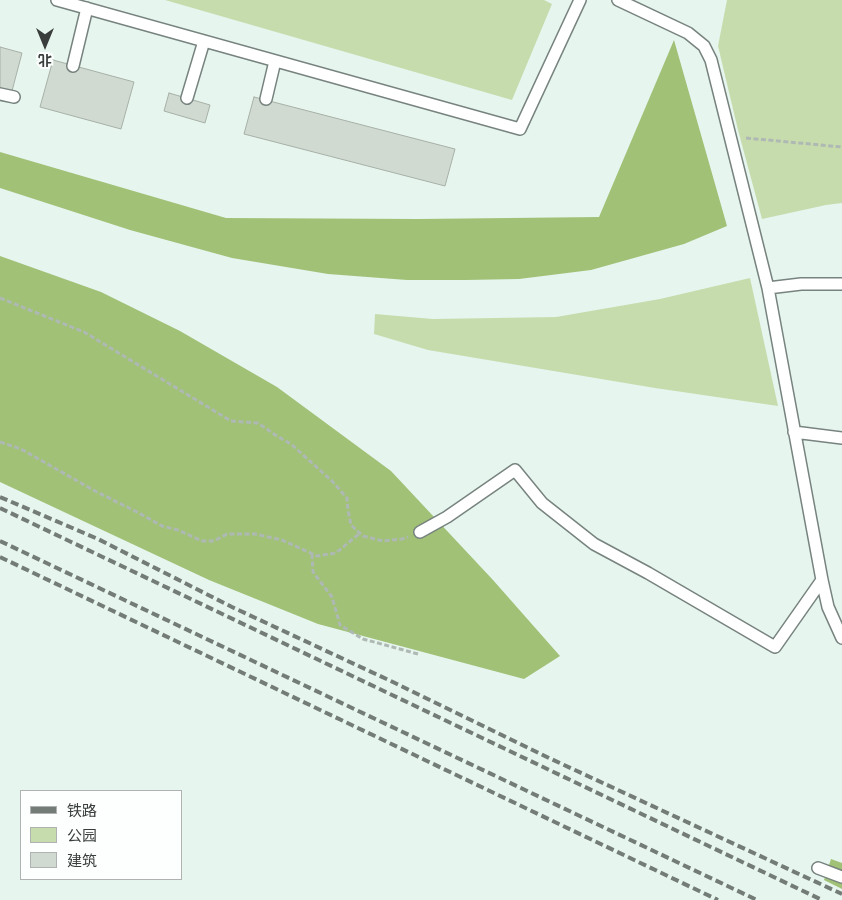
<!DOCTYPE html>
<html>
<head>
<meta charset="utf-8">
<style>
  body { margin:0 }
  #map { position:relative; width:842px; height:900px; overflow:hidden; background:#e7f5ef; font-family:"Golos Text","Noto Sans SC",sans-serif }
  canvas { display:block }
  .legend { position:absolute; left:20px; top:790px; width:162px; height:90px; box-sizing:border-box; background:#fcfffe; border:1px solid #aeb2b0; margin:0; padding:6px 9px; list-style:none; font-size:15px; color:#393e3c }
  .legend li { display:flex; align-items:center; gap:10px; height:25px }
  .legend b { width:25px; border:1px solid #aeb2b0 }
  .north { position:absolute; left:20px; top:20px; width:50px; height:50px; -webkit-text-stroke:4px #fcfffe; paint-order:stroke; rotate:180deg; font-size:14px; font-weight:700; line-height:20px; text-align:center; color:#393e3c }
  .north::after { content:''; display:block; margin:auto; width:18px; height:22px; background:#393e3c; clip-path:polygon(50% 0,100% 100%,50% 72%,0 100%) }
</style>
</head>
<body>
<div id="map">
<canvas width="842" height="900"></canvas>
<ul class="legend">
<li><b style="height:6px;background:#747c78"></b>铁路</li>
<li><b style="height:14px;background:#c7dcad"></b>公园</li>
<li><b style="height:14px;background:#d0dad1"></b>建筑</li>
</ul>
<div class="north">北</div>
</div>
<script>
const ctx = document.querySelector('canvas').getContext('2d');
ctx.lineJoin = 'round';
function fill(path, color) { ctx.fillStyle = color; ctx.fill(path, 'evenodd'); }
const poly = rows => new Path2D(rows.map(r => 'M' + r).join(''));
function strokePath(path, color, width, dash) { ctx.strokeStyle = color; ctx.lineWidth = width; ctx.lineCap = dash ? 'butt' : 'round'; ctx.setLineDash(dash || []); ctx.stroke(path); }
const green = poly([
  [165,0,544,0,552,4,512,100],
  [727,0,842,0,842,203,826,205,762,219,738,130,718,46],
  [750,278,778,406,655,388,428,350,374,334,375,314,433,319,556,317,660,299]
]);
const forest = poly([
  [674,40,727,226,684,244,591,270,519,279,466,280,407,280,328,274,232,258,130,230,0,188,0,152,226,218,418,219,599,217],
  [0,256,101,292,180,331,277,387,391,471,493,580,560,656,524,679,318,624,209,580,0,482],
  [831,859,842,863,842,889,824,880]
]);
const building = poly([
  [0,47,22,53,12,91,0,88,0,47],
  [53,60,134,82,121,129,40,107,53,60],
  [169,93,210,105,205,123,164,111,169,93],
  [254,97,455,149,445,186,244,134,254,97]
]);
const path = poly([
  [746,138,842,147],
  [0,298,84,332,231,421,258,423,277,436,291,444,332,481,347,498,348,510,351,525,363,536,383,541,402,539,408,537],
  [0,442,21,449,95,491,137,512,162,526,178,530,202,541,214,541,227,534,255,534,282,540,317,556,336,553,360,533],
  [312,554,313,572,332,597,340,625,363,639,418,654]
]);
const service = poly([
  [57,0,520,129,580,0],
  [618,0,688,33,704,46,711,60,768,288,822,580,828,607,842,638],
  [73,66,87,8],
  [0,94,14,97],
  [187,98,204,41],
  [266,99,275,61],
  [768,288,801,284,842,284],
  [794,432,842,438],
  [420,532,447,517,515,470,542,503,594,544,648,573,775,647,822,580],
  [818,868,842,877]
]);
const rail = poly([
  [0,497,98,539,232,607,395,683,549,758,842,894],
  [0,508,822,900],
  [0,541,757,900],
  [0,557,718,900]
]);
fill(green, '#c7dcad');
fill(forest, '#a1c177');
fill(building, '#d0dad1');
strokePath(building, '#a6b0a7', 1);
strokePath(service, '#77837e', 14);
strokePath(path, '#aeb9b4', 3, [5, 2.5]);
strokePath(service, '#fff', 11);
strokePath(rail, '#747c78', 4, [8, 4]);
</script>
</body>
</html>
